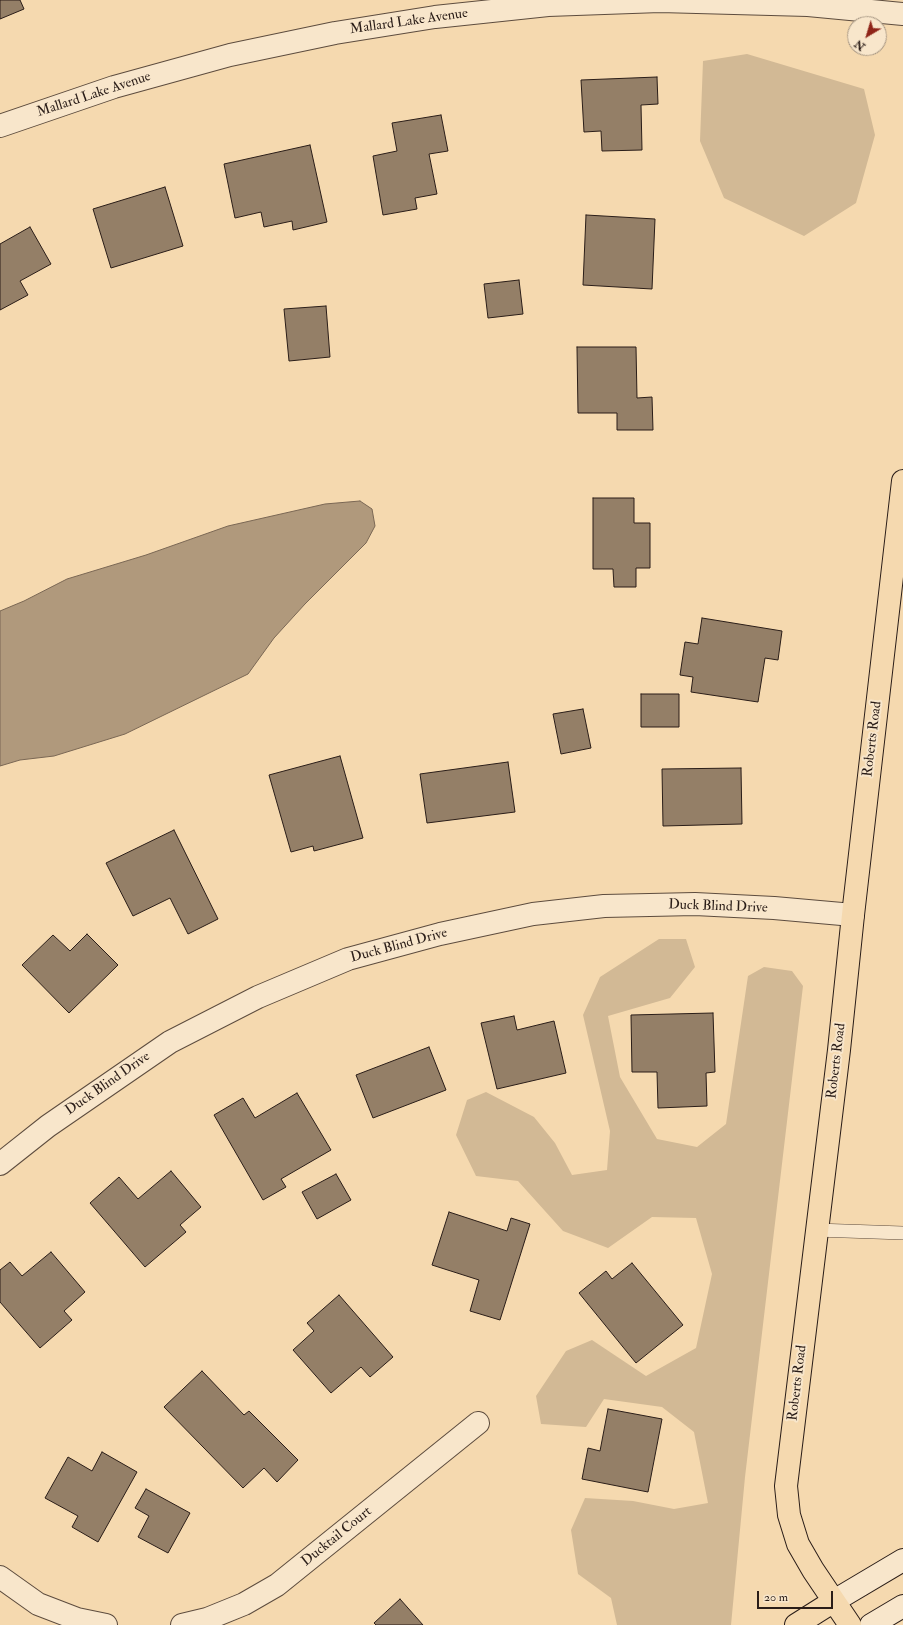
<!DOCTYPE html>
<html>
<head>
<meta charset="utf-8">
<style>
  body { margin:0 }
  #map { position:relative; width:903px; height:1625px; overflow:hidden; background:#f5d9af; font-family:"IM FELL Double Pica",serif }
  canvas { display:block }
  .north { position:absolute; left:847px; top:16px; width:40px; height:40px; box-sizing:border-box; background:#f8e6cb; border:1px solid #a69683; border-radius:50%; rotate:218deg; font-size:11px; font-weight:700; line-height:16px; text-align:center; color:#2a1d18 }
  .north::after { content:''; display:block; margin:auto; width:14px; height:18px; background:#8f2418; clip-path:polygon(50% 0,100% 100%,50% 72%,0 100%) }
  .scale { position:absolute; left:757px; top:1591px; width:76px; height:18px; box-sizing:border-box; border:2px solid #2a1d18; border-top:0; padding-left:5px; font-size:12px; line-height:14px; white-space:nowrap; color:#2a1d18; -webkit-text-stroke:3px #f8e6cb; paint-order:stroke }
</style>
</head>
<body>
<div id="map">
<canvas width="903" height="1625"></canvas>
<div class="north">N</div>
<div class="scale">20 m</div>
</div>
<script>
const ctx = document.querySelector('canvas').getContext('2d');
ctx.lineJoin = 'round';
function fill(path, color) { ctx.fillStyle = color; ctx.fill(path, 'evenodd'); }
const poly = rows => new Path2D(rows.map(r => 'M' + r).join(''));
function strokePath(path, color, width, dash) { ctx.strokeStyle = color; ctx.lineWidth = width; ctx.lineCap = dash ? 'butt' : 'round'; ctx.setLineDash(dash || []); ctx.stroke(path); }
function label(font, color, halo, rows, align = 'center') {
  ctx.font = font + ' "IM FELL Double Pica",serif'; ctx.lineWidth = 4; ctx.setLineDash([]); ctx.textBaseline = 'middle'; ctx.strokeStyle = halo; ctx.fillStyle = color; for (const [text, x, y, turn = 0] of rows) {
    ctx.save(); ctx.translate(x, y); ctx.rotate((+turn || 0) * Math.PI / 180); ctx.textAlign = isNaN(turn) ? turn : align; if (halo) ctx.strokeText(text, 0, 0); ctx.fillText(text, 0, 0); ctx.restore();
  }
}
const green = poly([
  [747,54,864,89,875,135,856,203,804,236,724,198,700,141,703,61],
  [659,939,686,939,695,967,670,998,608,1016,620,1077,657,1139,697,1147,726,1124,748,976,764,967,792,971,803,986,745,1477,731,1625,617,1625,611,1598,578,1574,571,1530,585,1498,633,1501,674,1509,708,1503,694,1432,662,1407,604,1399,586,1427,541,1424,536,1396,566,1351,592,1340,646,1376,696,1348,712,1274,696,1218,652,1217,608,1248,563,1231,518,1181,476,1176,456,1135,467,1100,486,1092,534,1117,555,1143,572,1175,607,1170,610,1131,583,1015,600,977]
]);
const water = poly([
  [360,501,372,509,375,526,366,543,305,604,274,638,248,674,125,734,54,756,20,760,0,766,0,611,24,601,67,579,146,555,228,526,325,504,360,501]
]);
const building = poly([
  [0,0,20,0,24,9,0,19,0,0],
  [657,77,658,104,641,105,642,150,602,151,601,131,584,132,581,80,657,77],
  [441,115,448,151,429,154,437,194,415,198,417,209,383,215,373,156,397,151,392,123,441,115],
  [310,145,327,222,293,230,292,221,264,227,261,212,235,218,224,164,310,145],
  [165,187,183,246,111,268,93,209,165,187],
  [586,215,655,219,652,289,583,285,586,215],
  [30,227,51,264,20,281,28,295,0,310,0,244,30,227],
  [519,280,523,314,488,318,484,284,519,280],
  [326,306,330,357,289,361,284,309,326,306],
  [577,347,636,347,637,398,652,397,653,430,617,430,617,413,578,413,577,347],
  [593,498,634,498,634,523,650,523,650,568,636,568,636,587,614,587,613,569,593,569,593,498],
  [702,618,782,631,778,660,765,658,758,702,691,692,693,677,680,675,685,642,698,644,702,618],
  [641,694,679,694,679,727,641,727,641,694],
  [583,709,591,748,561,754,553,714,583,709],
  [340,756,363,838,314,851,313,846,291,852,269,775,340,756],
  [508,762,515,812,427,823,420,774,508,762],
  [741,768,742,824,663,826,662,769,741,768],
  [174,830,218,919,188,934,170,898,133,916,106,863,174,830],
  [87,934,118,965,69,1013,22,965,53,935,70,951,87,934],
  [713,1013,715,1072,706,1073,707,1106,658,1108,657,1072,632,1072,631,1015,713,1013],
  [514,1016,517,1030,554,1021,566,1073,497,1089,481,1023,514,1016],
  [429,1047,446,1090,373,1118,356,1075,429,1047],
  [297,1093,331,1150,281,1179,286,1187,263,1200,214,1115,243,1098,255,1118,297,1093],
  [171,1171,201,1207,180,1225,186,1232,145,1267,90,1203,119,1177,138,1199,171,1171],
  [336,1174,351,1200,317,1219,302,1192,336,1174],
  [449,1212,507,1231,511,1218,530,1224,500,1320,470,1311,479,1280,432,1265,449,1212],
  [51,1252,85,1292,64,1311,72,1320,40,1348,0,1302,0,1270,10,1262,22,1276,51,1252],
  [632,1263,683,1325,636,1363,579,1293,606,1271,612,1279,632,1263],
  [339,1295,393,1357,370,1377,361,1367,331,1393,293,1350,314,1331,307,1323,339,1295],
  [202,1371,244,1415,249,1411,298,1460,277,1482,264,1468,243,1488,164,1407,202,1371],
  [608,1409,662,1419,648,1492,582,1479,588,1448,600,1451,608,1409],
  [102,1452,137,1472,98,1542,72,1527,78,1516,45,1498,68,1457,92,1471,102,1452],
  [146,1489,190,1513,168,1553,138,1537,149,1516,135,1508,146,1489],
  [400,1599,423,1625,376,1625,374,1623,400,1599]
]);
const lane = poly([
  [816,1230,903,1233]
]);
const street = poly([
  [0,126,114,87,230,55,335,33,435,17,548,5,660,1,808,5,903,14],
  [0,1164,48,1126,170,1042,258,997,348,959,440,934,533,914,604,906,695,904,774,908,853,915],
  [0,1577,38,1604,77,1619,106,1625],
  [182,1625,207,1619,244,1604,277,1585,478,1423]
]);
const secondary = poly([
  [834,1601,903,1560],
  [871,1625,903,1606]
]);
const primary = poly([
  [796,1625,834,1601],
  [850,1625,813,1570,798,1544,789,1515,786,1486,839,1050,853,915,903,481]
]);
const streetNames = [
  ["Mallard Lake Avenue",409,22,-8],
  ["Mallard Lake Avenue",94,95,-18],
  ["Roberts Road",873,739,-83],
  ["Duck Blind Drive",718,907,2],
  ["Duck Blind Drive",399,946,-15],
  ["Roberts Road",837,1061,-83],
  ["Duck Blind Drive",108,1084,-35],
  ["Roberts Road",798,1383,-83],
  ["Ducktail Court",337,1537,-39]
];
fill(green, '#d2b995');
fill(water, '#b0997c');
strokePath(water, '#7a6754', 1);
fill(building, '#947f67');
strokePath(building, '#2a1d18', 1);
strokePath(lane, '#5d4c3e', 14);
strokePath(street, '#5d4c3e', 24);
strokePath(secondary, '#2a1d18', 24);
strokePath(primary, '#2a1d18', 24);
strokePath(lane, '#f8e6cb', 13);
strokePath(street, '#f8e6cb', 22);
strokePath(secondary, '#f8e6cb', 22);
strokePath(primary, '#f5d9af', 22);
label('14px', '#2a1d18', '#f8e6cb', streetNames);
</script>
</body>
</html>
